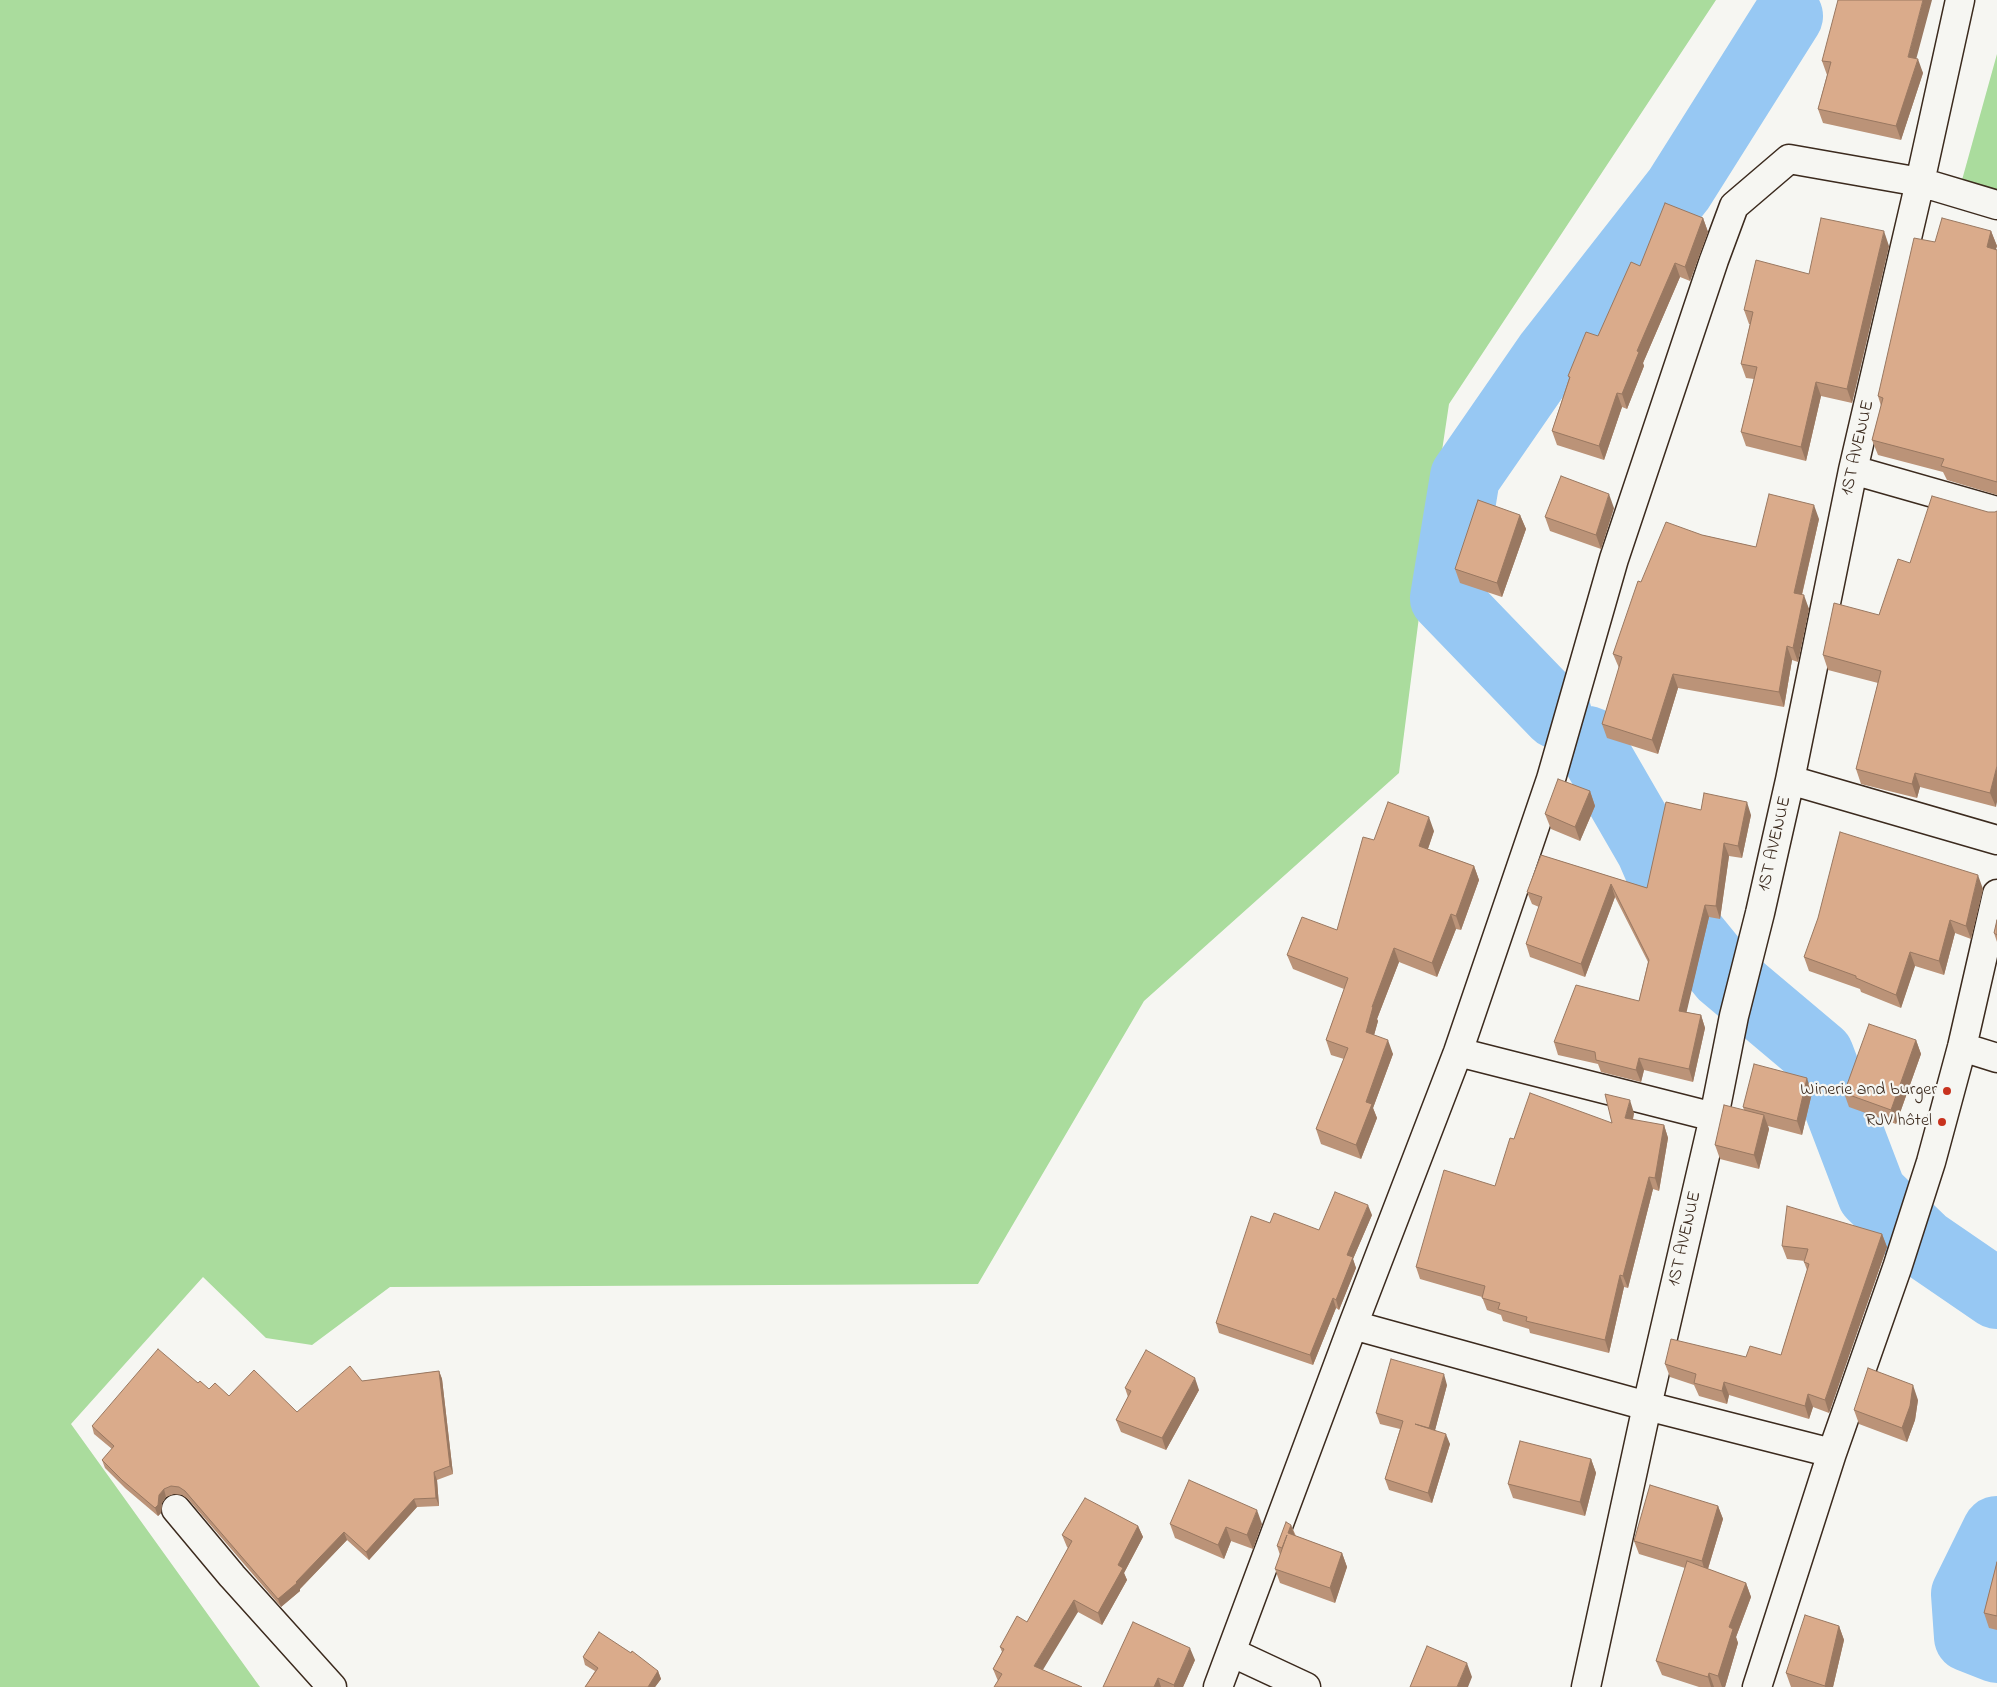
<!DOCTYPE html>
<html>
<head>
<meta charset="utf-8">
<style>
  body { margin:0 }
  canvas { display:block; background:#f6f6f2 }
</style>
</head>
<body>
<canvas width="1997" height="1687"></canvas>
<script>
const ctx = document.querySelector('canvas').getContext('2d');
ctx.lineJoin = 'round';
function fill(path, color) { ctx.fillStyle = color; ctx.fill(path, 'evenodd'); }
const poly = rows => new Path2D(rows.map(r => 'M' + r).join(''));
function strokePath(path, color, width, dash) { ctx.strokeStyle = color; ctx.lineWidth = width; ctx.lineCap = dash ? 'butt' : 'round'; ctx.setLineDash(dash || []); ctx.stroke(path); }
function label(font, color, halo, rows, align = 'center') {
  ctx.font = font + ' "Indie Flower",sans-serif'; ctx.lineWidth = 4.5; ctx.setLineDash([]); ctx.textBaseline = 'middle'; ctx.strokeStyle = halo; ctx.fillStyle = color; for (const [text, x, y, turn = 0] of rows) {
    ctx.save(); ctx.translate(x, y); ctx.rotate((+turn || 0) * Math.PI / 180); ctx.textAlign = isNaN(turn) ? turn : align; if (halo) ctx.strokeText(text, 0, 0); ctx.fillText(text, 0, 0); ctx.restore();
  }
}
const green = poly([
  [0,0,1716,0,1449,404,1430,531,1399,773,1144,1001,978,1284,390,1287,312,1345,266,1338,203,1277,71,1424,260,1687,0,1687],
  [1997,54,1997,190,1962,180]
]);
const river = poly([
  [1557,714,1445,598,1465,477,1550,354,1679,189,1788,16],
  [1588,741,1651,850,1684,926,1724,975,1819,1055,1872,1194,1924,1244,1997,1294],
  [1997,1531,1966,1594,1969,1637,1997,1648]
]);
const minor = poly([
  [1853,470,1997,511],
  [1790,780,1997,840],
  [1962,1047,1997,1058],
  [1458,1052,1714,1117],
  [1353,1325,1647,1406,1832,1453],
  [176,1509,232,1576,332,1687],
  [1231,1652,1306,1687],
  [1218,1687,1353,1325,1458,1052,1551,779,1614,559,1714,260,1734,206,1789,159,1920,182,1997,205],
  [1586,1687,1647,1406,1714,1117,1734,1016,1760,913,1790,780,1853,470,1920,182,1960,0],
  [1757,1687,1832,1453,1897,1268,1931,1162,1962,1047,1997,894]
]);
const wall = poly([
  [1916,59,1923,73,1901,140,1823,123,1818,109,1827,75,1822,61],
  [1703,218,1708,232,1690,281,1680,277,1643,363,1644,366,1627,409,1622,407,1604,460,1557,445,1552,431,1569,378,1568,376,1598,336,1640,266],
  [1991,231,1997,246,1996,249,1997,250,1997,495,1947,480,1943,472,1878,455,1872,440,1881,406,1878,396,1935,242],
  [1889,246,1852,403,1821,396,1806,461,1746,446,1741,432,1754,379,1746,378,1741,364,1750,324,1749,324,1744,310,1809,274],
  [1614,508,1601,549,1550,531,1545,517],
  [1988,512,1995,512,1996,807,1920,787,1917,798,1861,784,1856,769,1878,683,1828,670,1823,655,1879,615,1910,563],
  [1520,515,1526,529,1502,597,1460,583,1455,569],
  [1819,519,1802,595,1809,609,1798,662,1792,660,1784,707,1678,688,1658,754,1607,738,1602,724,1619,668,1613,654,1641,582,1702,535,1756,547],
  [1590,791,1595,806,1580,841,1551,829,1545,814],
  [1701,810,1751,815,1742,858,1729,856,1720,919,1709,917,1686,1012,1701,1015,1705,1028,1693,1082,1644,1070,1641,1082,1601,1072,1598,1064,1558,1055,1554,1042,1639,1001,1648,962,1615,897,1585,977,1530,957,1526,944,1539,907,1532,904,1527,892,1541,855,1647,888],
  [1434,831,1428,849,1474,866,1479,880,1461,930,1456,929,1437,977,1399,962,1377,1019,1378,1021,1374,1035,1393,1054,1373,1108,1377,1118,1361,1159,1321,1144,1316,1129,1344,1059,1331,1055,1326,1040,1344,989,1293,969,1287,955,1337,930,1374,840],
  [1983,889,1971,939,1955,933,1944,975,1915,966,1901,1008,1861,992,1860,989,1809,971,1804,957],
  [1997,920,1997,942,1994,933],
  [1916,1040,1921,1054,1896,1124,1849,1107,1844,1093],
  [1812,1093,1802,1135,1768,1126,1769,1129,1759,1169,1720,1159,1715,1145,1744,1110,1743,1107],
  [1634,1113,1633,1120,1664,1125,1668,1138,1659,1191,1653,1189,1628,1288,1624,1287,1609,1353,1530,1333,1529,1329,1503,1321,1501,1315,1487,1310,1482,1297,1420,1279,1416,1267,1495,1186,1612,1123],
  [1372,1215,1353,1259,1356,1268,1339,1310,1336,1308,1313,1365,1219,1333,1216,1323,1270,1223,1319,1230],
  [1882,1234,1887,1247,1829,1413,1813,1407,1809,1419,1729,1395,1727,1404,1699,1396,1694,1385,1670,1377,1665,1364,1781,1355,1807,1270,1804,1262,1805,1261,1787,1259,1782,1246],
  [439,1371,442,1379,453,1474,437,1480,439,1506,417,1507,369,1560,347,1540,300,1589,300,1591,281,1607,188,1499,182,1495,174,1494,166,1497,162,1503,161,1513,158,1516,125,1488,105,1468,102,1460,112,1449,94,1434,92,1426,198,1383,209,1389,229,1396,297,1412,362,1381],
  [1447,1385,1435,1430,1450,1444,1432,1503,1389,1490,1385,1479,1400,1429,1380,1424,1376,1413],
  [1125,1388,1199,1390,1166,1450,1121,1432,1116,1420,1128,1397],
  [1918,1400,1915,1420,1907,1442,1859,1424,1854,1410],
  [1591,1459,1596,1473,1585,1516,1513,1498,1508,1484],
  [1718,1506,1723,1519,1708,1569,1746,1583,1751,1597,1736,1637,1738,1643,1725,1687,1699,1687,1662,1675,1656,1661,1685,1568,1639,1554,1634,1541],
  [1170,1524,1262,1524,1253,1549,1231,1541,1224,1559,1175,1538],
  [1291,1525,1296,1536,1342,1553,1347,1567,1335,1603,1280,1583,1275,1569,1280,1555,1277,1546],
  [1138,1526,1143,1537,1124,1573,1127,1580,1102,1625,1078,1612,998,1681,993,1669,1002,1652,1000,1647,1027,1622,1068,1548,1067,1547,1062,1535],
  [1997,1562,1997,1630,1989,1628,1984,1613],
  [1839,1626,1844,1640,1833,1687,1791,1687,1786,1673],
  [583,1657,658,1671,661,1679,655,1687,585,1687,595,1671,585,1665],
  [1195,1660,1183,1687,1103,1687]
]);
const shadedWall = poly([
  [1923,0,1932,0,1913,71,1908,57],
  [1918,59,1923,73,1901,140,1896,126],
  [1703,218,1708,232,1690,281,1685,267],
  [1884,231,1889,246,1852,403,1847,389],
  [1991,231,1997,246,1992,261,1987,247],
  [1675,263,1680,277,1643,363,1644,366,1627,409,1622,394,1637,351],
  [1816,382,1821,396,1806,461,1801,447],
  [1617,393,1622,407,1604,460,1599,446],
  [1609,494,1614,508,1601,549,1596,535],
  [1814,505,1819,519,1799,607,1794,593],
  [1520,515,1526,529,1502,597,1497,583],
  [1804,595,1809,609,1798,662,1793,648],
  [1787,646,1792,660,1784,707,1779,692],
  [1673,674,1678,688,1658,754,1652,740],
  [1997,766,1997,802,1996,807,1990,793],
  [1915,773,1920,787,1917,798,1912,784],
  [1590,791,1595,806,1580,841,1575,827],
  [1747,802,1751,815,1742,858,1738,846],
  [1429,817,1434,831,1424,860,1419,846],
  [1724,843,1729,856,1720,919,1716,906],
  [1474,866,1479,880,1461,930,1456,916],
  [1978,875,1983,889,1971,939,1966,926],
  [1611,884,1615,897,1585,977,1581,964],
  [1705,905,1709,917,1684,1023,1679,1011],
  [1451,914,1456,929,1437,977,1432,963],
  [1950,920,1955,933,1944,975,1939,961],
  [1394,948,1399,962,1377,1019,1378,1021,1371,1046,1366,1032,1372,1007],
  [1910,952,1915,966,1901,1008,1896,995],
  [1701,1015,1705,1028,1693,1082,1689,1069],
  [1388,1040,1393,1054,1373,1108,1377,1118,1361,1159,1356,1145,1366,1102],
  [1916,1040,1921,1054,1896,1124,1891,1110],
  [1639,1058,1644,1070,1641,1082,1636,1070],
  [1807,1078,1812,1093,1802,1135,1797,1121],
  [1630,1100,1634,1113,1630,1131,1625,1118],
  [1764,1115,1769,1129,1759,1169,1754,1155],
  [1664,1125,1668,1138,1659,1191,1655,1178],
  [1649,1177,1653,1189,1628,1288,1623,1276],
  [1368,1205,1372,1215,1353,1259,1356,1268,1339,1310,1336,1300,1347,1255],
  [1882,1234,1887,1247,1829,1413,1825,1400],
  [1620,1275,1624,1287,1609,1353,1605,1340],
  [1333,1298,1336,1308,1313,1365,1310,1355],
  [439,1371,442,1379,453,1474,450,1466],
  [1444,1374,1447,1385,1433,1438,1429,1428],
  [1195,1378,1199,1390,1166,1450,1162,1438],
  [1724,1382,1729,1395,1727,1404,1722,1391],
  [1913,1385,1918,1400,1915,1420,1907,1442,1902,1428],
  [1808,1394,1813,1407,1809,1419,1805,1406],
  [1446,1434,1450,1444,1432,1503,1428,1493],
  [1591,1459,1596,1473,1585,1516,1580,1502],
  [434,1472,437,1480,439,1506,436,1498],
  [164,1489,166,1497,162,1503,161,1513,158,1516,155,1508,159,1495],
  [414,1499,417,1507,369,1560,366,1552],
  [1718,1506,1723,1519,1706,1575,1702,1561],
  [1257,1510,1262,1524,1253,1549,1247,1535],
  [1291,1525,1296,1539,1288,1533],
  [1138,1526,1143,1537,1124,1573,1127,1580,1102,1625,1098,1613,1118,1565],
  [1226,1527,1231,1541,1224,1559,1218,1545],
  [344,1532,347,1540,300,1589,300,1591,281,1607,278,1599,296,1582],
  [1342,1553,1347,1567,1335,1603,1330,1588],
  [1746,1583,1751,1597,1736,1637,1738,1643,1725,1687,1722,1687,1718,1676,1729,1627],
  [1074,1600,1078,1612,1038,1678,1034,1666],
  [1839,1626,1844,1640,1833,1687,1825,1687,1825,1686],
  [1190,1648,1195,1660,1183,1687,1174,1687,1174,1685],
  [1467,1663,1472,1677,1468,1687,1457,1687],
  [658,1671,661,1679,655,1687,648,1687],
  [1709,1673,1714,1687,1711,1687,1708,1677],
  [1158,1678,1161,1687,1154,1687]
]);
const building = poly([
  [1838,0,1923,0,1908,57,1918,59,1896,126,1818,109,1831,62,1822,61,1838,0],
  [1665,203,1703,218,1685,267,1675,263,1637,351,1639,352,1622,394,1617,393,1599,446,1552,431,1570,377,1568,376,1586,332,1598,336,1631,262,1640,266,1665,203],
  [1821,218,1884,231,1847,389,1816,382,1801,447,1741,432,1757,367,1741,364,1753,312,1744,310,1756,260,1809,274,1821,218],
  [1942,218,1991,231,1987,247,1997,250,1997,482,1941,466,1944,459,1872,440,1883,398,1878,396,1914,238,1935,242,1942,218],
  [1561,476,1609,494,1596,535,1545,517,1561,476],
  [1769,494,1814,505,1794,593,1804,595,1793,648,1787,646,1779,692,1673,674,1652,740,1602,724,1622,657,1613,654,1638,581,1641,582,1666,522,1702,535,1756,547,1769,494],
  [1932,496,1988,512,1995,512,1997,511,1997,766,1990,793,1915,773,1912,784,1856,769,1881,671,1823,655,1834,603,1879,615,1898,559,1910,563,1932,496],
  [1478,500,1520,515,1497,583,1455,569,1478,500],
  [1558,779,1590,791,1575,827,1545,814,1558,779],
  [1704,793,1747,802,1738,846,1724,843,1716,906,1705,905,1679,1011,1701,1015,1689,1069,1639,1058,1636,1070,1596,1060,1595,1052,1554,1042,1576,985,1639,1001,1649,960,1611,884,1581,964,1526,944,1542,897,1527,892,1541,855,1647,888,1666,802,1701,810,1704,793],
  [1388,802,1429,817,1419,846,1474,866,1456,916,1451,914,1432,963,1394,948,1372,1007,1373,1007,1366,1032,1388,1040,1366,1102,1372,1104,1356,1145,1316,1129,1348,1048,1326,1040,1348,978,1287,955,1302,917,1337,930,1363,837,1374,840,1388,802],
  [1840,832,1978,875,1966,926,1950,920,1939,961,1910,952,1896,995,1856,978,1856,976,1804,957,1818,918,1840,832],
  [1997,920,1997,935,1994,933,1997,920],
  [1869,1024,1916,1040,1891,1110,1844,1093,1869,1024],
  [1754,1064,1807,1078,1797,1121,1743,1107,1754,1064],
  [1530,1093,1612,1123,1605,1094,1630,1100,1625,1118,1664,1125,1655,1178,1649,1177,1623,1276,1620,1275,1605,1340,1526,1321,1527,1317,1498,1309,1500,1303,1482,1298,1485,1286,1416,1267,1444,1170,1495,1186,1510,1138,1514,1139,1530,1093],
  [1724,1105,1764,1115,1754,1155,1715,1145,1724,1105],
  [1335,1192,1368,1205,1347,1255,1353,1257,1336,1300,1333,1298,1310,1355,1216,1323,1251,1216,1270,1223,1274,1213,1319,1230,1335,1192],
  [1787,1206,1882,1234,1825,1400,1808,1394,1805,1406,1724,1382,1722,1391,1694,1383,1696,1374,1665,1364,1671,1339,1746,1357,1750,1346,1781,1355,1809,1264,1804,1262,1808,1249,1782,1246,1787,1206],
  [158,1349,198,1383,200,1381,209,1389,215,1383,229,1396,254,1370,297,1412,350,1366,362,1381,439,1371,450,1466,434,1472,436,1498,414,1499,366,1552,344,1532,296,1582,297,1583,278,1599,185,1491,179,1487,171,1486,164,1489,159,1495,158,1505,155,1508,122,1480,102,1460,114,1446,92,1426,158,1349],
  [1146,1350,1195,1378,1162,1438,1116,1420,1131,1391,1125,1388,1146,1350],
  [1391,1359,1444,1374,1429,1428,1415,1424,1446,1434,1428,1493,1385,1479,1403,1421,1376,1413,1391,1359],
  [1868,1368,1913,1385,1910,1406,1902,1428,1854,1410,1868,1368],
  [1520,1441,1591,1459,1580,1502,1508,1484,1520,1441],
  [1189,1480,1257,1510,1247,1535,1226,1527,1218,1545,1170,1524,1189,1480],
  [1650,1485,1718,1506,1702,1561,1634,1541,1650,1485],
  [1085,1498,1138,1526,1118,1565,1123,1568,1098,1613,1074,1600,1034,1666,1082,1687,994,1687,1002,1674,993,1669,1004,1649,1000,1647,1017,1616,1027,1622,1072,1541,1062,1535,1085,1498],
  [1286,1522,1291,1525,1288,1533,1342,1553,1330,1588,1275,1569,1287,1535,1282,1548,1277,1546,1286,1522],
  [1687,1561,1746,1583,1729,1627,1733,1629,1718,1676,1709,1673,1708,1677,1656,1661,1687,1561],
  [1997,1562,1997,1616,1984,1613,1997,1562],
  [1805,1615,1839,1626,1825,1686,1786,1673,1805,1615],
  [1133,1622,1190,1648,1174,1685,1158,1678,1154,1687,1103,1687,1133,1622],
  [599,1632,631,1653,632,1651,658,1671,648,1687,585,1687,598,1668,583,1657,599,1632],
  [1427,1646,1467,1663,1457,1687,1410,1687,1427,1646]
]);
const markers = [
  [1947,1091,5,"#c8321e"],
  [1942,1122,5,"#c8321e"]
];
const streetNames = [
  ["1ST AVENUE",1859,448,-77],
  ["1ST AVENUE",1776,844,-77],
  ["1ST AVENUE",1686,1239,-77]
];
const poiNames = [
  ["Winerie and burger",1937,1091],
  ["RJV hôtel",1932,1122]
];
fill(green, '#aadc9d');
strokePath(river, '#97c8f3', 70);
strokePath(minor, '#3b2a1e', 31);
strokePath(minor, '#f6f6f2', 28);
fill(wall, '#bb9378');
fill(shadedWall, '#997861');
fill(building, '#daab8b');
strokePath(building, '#997861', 1);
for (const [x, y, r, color] of markers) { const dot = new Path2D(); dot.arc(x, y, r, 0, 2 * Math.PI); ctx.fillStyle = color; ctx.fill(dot); strokePath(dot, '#f6f6f2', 2); }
label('18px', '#3b2a1e', '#f6f6f2', streetNames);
label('18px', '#3b2a1e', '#f6f6f2', poiNames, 'right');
</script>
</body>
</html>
